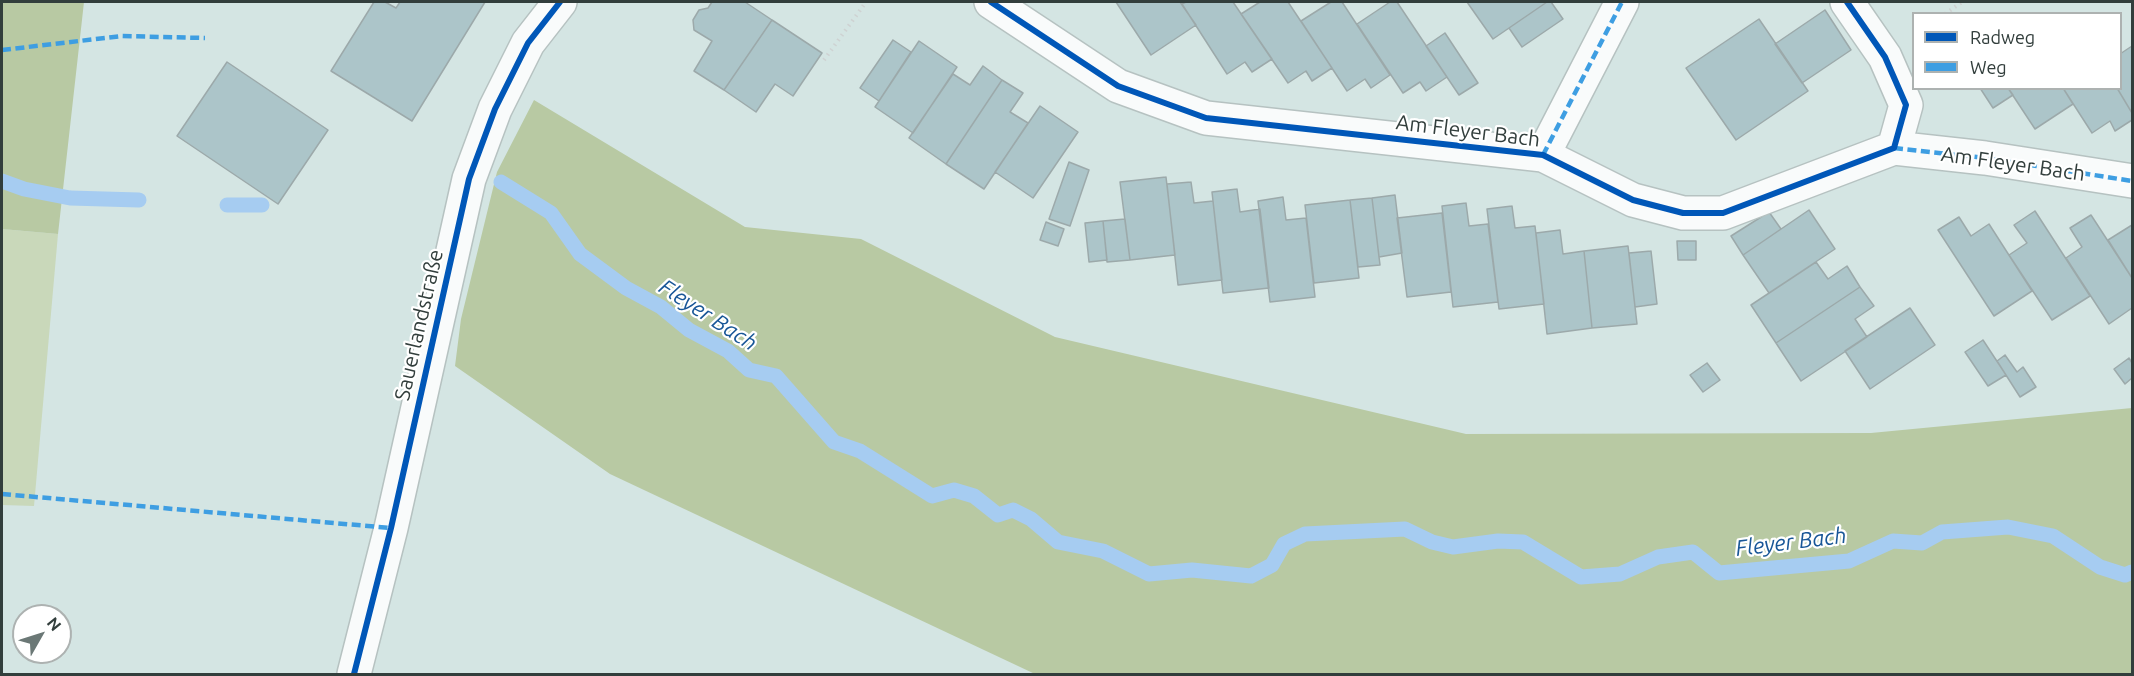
<!DOCTYPE html>
<html>
<head>
<meta charset="utf-8">
<style>
  body { margin:0 }
  #map { position:relative; width:2134px; height:676px; overflow:hidden; background:#d4e5e3; font-family:Ubuntu,sans-serif }
  canvas { display:block }
  .frame { position:absolute; inset:0; border:3px solid #323e3c; pointer-events:none }
  .legend { position:absolute; left:1912px; top:12px; width:210px; height:78px; box-sizing:border-box; background:#fff; border:2px solid #adb2b1; margin:0; padding:8px 10px; list-style:none; font-size:18px; color:#323e3c }
  .legend li { display:flex; align-items:center; gap:12px; height:30px }
  .legend b { width:30px; border:2px solid #adb2b1 }
  .north { position:absolute; left:12px; top:604px; width:60px; height:60px; box-sizing:border-box; background:#fff; border:2px solid #adb2b1; border-radius:50%; rotate:51deg; font-size:16px; font-weight:700; line-height:24px; text-align:center; color:#323e3c }
  .north::after { content:''; display:block; margin:auto; width:21px; height:27px; background:#6b7876; clip-path:polygon(50% 0,100% 100%,50% 72%,0 100%) }
</style>
</head>
<body>
<div id="map">
<canvas width="2134" height="676"></canvas>
<div class="frame"></div>
<ul class="legend">
<li><b style="height:8px;background:#0057b8"></b>Radweg</li>
<li><b style="height:8px;background:#3e9ee2"></b>Weg</li>
</ul>
<div class="north">N</div>
</div>
<script>
const ctx = document.querySelector('canvas').getContext('2d');
ctx.lineJoin = 'round';
function fill(path, color) { ctx.fillStyle = color; ctx.fill(path, 'evenodd'); }
const poly = rows => new Path2D(rows.map(r => 'M' + r).join(''));
function strokePath(path, color, width, dash) { ctx.strokeStyle = color; ctx.lineWidth = width; ctx.lineCap = dash ? 'butt' : 'round'; ctx.setLineDash(dash || []); ctx.stroke(path); }
function label(font, color, halo, rows, align = 'center') {
  ctx.font = font + ' Ubuntu,sans-serif'; ctx.lineWidth = 4.5; ctx.setLineDash([]); ctx.textBaseline = 'middle'; ctx.strokeStyle = halo; ctx.fillStyle = color; for (const [text, x, y, turn = 0] of rows) {
    ctx.save(); ctx.translate(x, y); ctx.rotate((+turn || 0) * Math.PI / 180); ctx.textAlign = isNaN(turn) ? turn : align; if (halo) ctx.strokeText(text, 0, 0); ctx.fillText(text, 0, 0); ctx.restore();
  }
}
const green = poly([
  [2,229,58,234,34,506,2,505]
]);
const forest = poly([
  [2,2,84,2,58,234,2,229],
  [534,100,745,227,861,239,1055,337,1466,434,1871,433,2132,408,2132,674,1035,674,610,474,455,366,461,319,497,172]
]);
const stream = poly([
  [2,181,24,189,70,198,139,200],
  [501,182,551,213,580,254,626,288,661,307,689,330,728,351,749,370,776,376,834,442,860,451,932,496,954,490,974,496,998,515,1013,510,1031,519,1058,542,1103,551,1149,574,1192,570,1251,576,1272,565,1284,544,1305,534,1405,529,1432,542,1453,547,1498,541,1523,542,1581,577,1620,574,1658,557,1693,552,1719,573,1849,561,1893,541,1922,543,1942,532,2008,527,2053,536,2100,567,2125,575,2132,572],
  [227,205,262,205]
]);
const building = poly([
  [374,2,385,2,396,8,400,2,485,2,412,121,331,71,374,2],
  [712,2,745,2,772,20,724,90,694,71,712,41,694,30,693,20,699,10,708,8,712,2],
  [1116,2,1180,2,1196,25,1151,55,1116,2],
  [1186,2,1233,2,1272,59,1252,72,1245,62,1227,74,1182,4,1186,2],
  [1260,2,1288,2,1332,68,1312,81,1306,71,1288,83,1241,14,1260,2],
  [1331,2,1342,2,1390,75,1371,88,1365,79,1347,91,1301,21,1331,2],
  [1390,2,1397,2,1447,77,1426,91,1420,82,1403,93,1357,24,1390,2],
  [1467,2,1547,2,1493,39,1467,2],
  [1547,2,1551,2,1563,19,1522,47,1509,28,1547,2],
  [1825,10,1851,50,1802,83,1775,44,1825,10],
  [1759,19,1808,91,1736,140,1686,68,1759,19],
  [772,20,822,53,793,96,775,84,756,112,724,90,772,20],
  [1445,33,1478,83,1459,95,1426,46,1445,33],
  [893,40,911,52,879,101,860,88,893,40],
  [919,41,957,67,913,133,875,107,919,41],
  [2132,46,2132,113,2117,88,2120,88,2120,54,2132,46],
  [227,62,328,130,278,204,177,136,227,62],
  [983,66,1002,80,946,164,909,138,953,74,970,85,983,66],
  [1002,80,1023,93,1010,112,1028,123,984,189,946,164,1002,80],
  [1980,88,2008,88,2013,95,1993,108,1980,88],
  [2008,88,2063,88,2073,104,2035,129,2008,88],
  [2063,88,2117,88,2132,113,2132,120,2115,131,2110,121,2092,133,2063,88],
  [1040,106,1078,132,1033,198,995,172,1040,106],
  [1069,162,1089,170,1070,226,1049,219,1069,162],
  [1166,177,1175,255,1130,260,1120,182,1166,177],
  [1191,182,1194,203,1213,201,1222,280,1178,285,1167,184,1191,182],
  [1237,189,1240,212,1260,209,1269,288,1223,293,1212,192,1237,189],
  [1395,195,1402,253,1379,257,1372,198,1395,195],
  [1283,197,1286,220,1306,218,1315,297,1270,302,1258,201,1283,197],
  [1372,198,1380,265,1358,267,1350,200,1372,198],
  [1350,200,1359,278,1314,283,1305,205,1350,200],
  [1466,203,1469,226,1488,224,1498,302,1453,307,1442,206,1466,203],
  [1512,206,1515,228,1535,226,1544,304,1499,309,1487,209,1512,206],
  [1809,210,1835,249,1769,293,1743,255,1809,210],
  [2035,211,2090,296,2052,320,2009,255,2027,243,2014,225,2035,211],
  [1769,212,1781,229,1743,255,1731,236,1769,212],
  [1442,213,1451,292,1407,297,1397,218,1442,213],
  [2091,215,2132,278,2132,308,2109,324,2066,258,2082,247,2070,228,2091,215],
  [1959,217,1971,236,1989,224,2032,291,1994,316,1938,230,1959,217],
  [1125,219,1130,260,1107,262,1103,221,1125,219],
  [1103,221,1107,260,1089,262,1085,223,1103,221],
  [1046,222,1064,229,1058,246,1040,240,1046,222],
  [2132,225,2132,278,2108,240,2132,225],
  [1560,230,1563,254,1584,251,1592,328,1547,334,1536,233,1560,230],
  [1677,241,1696,241,1696,260,1678,260,1677,241],
  [1628,246,1637,324,1592,328,1584,251,1628,246],
  [1651,251,1657,304,1635,307,1629,253,1651,251],
  [1816,262,1828,279,1847,266,1860,287,1776,343,1751,305,1816,262],
  [1860,287,1874,306,1855,319,1867,337,1801,381,1776,343,1860,287],
  [1910,308,1935,345,1870,389,1845,351,1910,308],
  [1983,340,2006,375,1988,386,1965,352,1983,340],
  [2005,355,2017,372,2023,367,2036,387,2020,397,1997,361,2005,355],
  [2129,358,2132,363,2132,378,2125,384,2114,369,2129,358],
  [1707,363,1720,380,1703,392,1690,375,1707,363]
]);
const path = poly([
  [1945,14,1962,2],
  [824,60,866,2]
]);
const minor = poly([
  [991,2,1118,86,1206,118,1543,155,1633,200,1683,213,1723,213,1894,148,1906,105,1885,57,1847,2],
  [1894,148,1985,158,2132,181],
  [1543,155,1622,2]
]);
const tertiary = poly([
  [354,674,391,528,469,179,495,109,528,43,560,2]
]);
const quiet = poly([
  [2,50,122,36,205,38],
  [1894,148,1985,158,2132,181],
  [1543,155,1622,2],
  [2,494,391,528]
]);
const cycleway = poly([
  [991,2,1118,86,1206,118,1543,155,1633,200,1683,213,1723,213,1894,148,1906,105,1885,57,1847,2],
  [354,674,391,528,469,179,495,109,528,43,560,2]
]);
const streetNames = [
  ["Am Fleyer Bach",1468,131,7],
  ["Am Fleyer Bach",2013,164,8],
  ["Sauerlandstraße",419,325,-77]
];
const waterNames = [
  ["Fleyer Bach",708,315,33],
  ["Fleyer Bach",1791,542,-7]
];
fill(green, '#c9d8ba');
fill(forest, '#b8c9a3');
strokePath(stream, '#a6ccf1', 15);
fill(building, '#acc5c9');
strokePath(building, '#9ca9aa', 1.5);
strokePath(minor, '#b6c2c1', 36);
strokePath(tertiary, '#b6c2c1', 36);
strokePath(path, '#ced2d2', 4, [1.5, 4.5]);
strokePath(minor, '#f9fbfb', 33);
strokePath(tertiary, '#f9fbfb', 33);
strokePath(quiet, '#3e9ee2', 4.5, [9, 4.5]);
strokePath(cycleway, '#0057b8', 6);
label('21px', '#323e3c', '#fff', streetNames);
label('italic 22px', '#185697', '#fff', waterNames);
</script>
</body>
</html>
